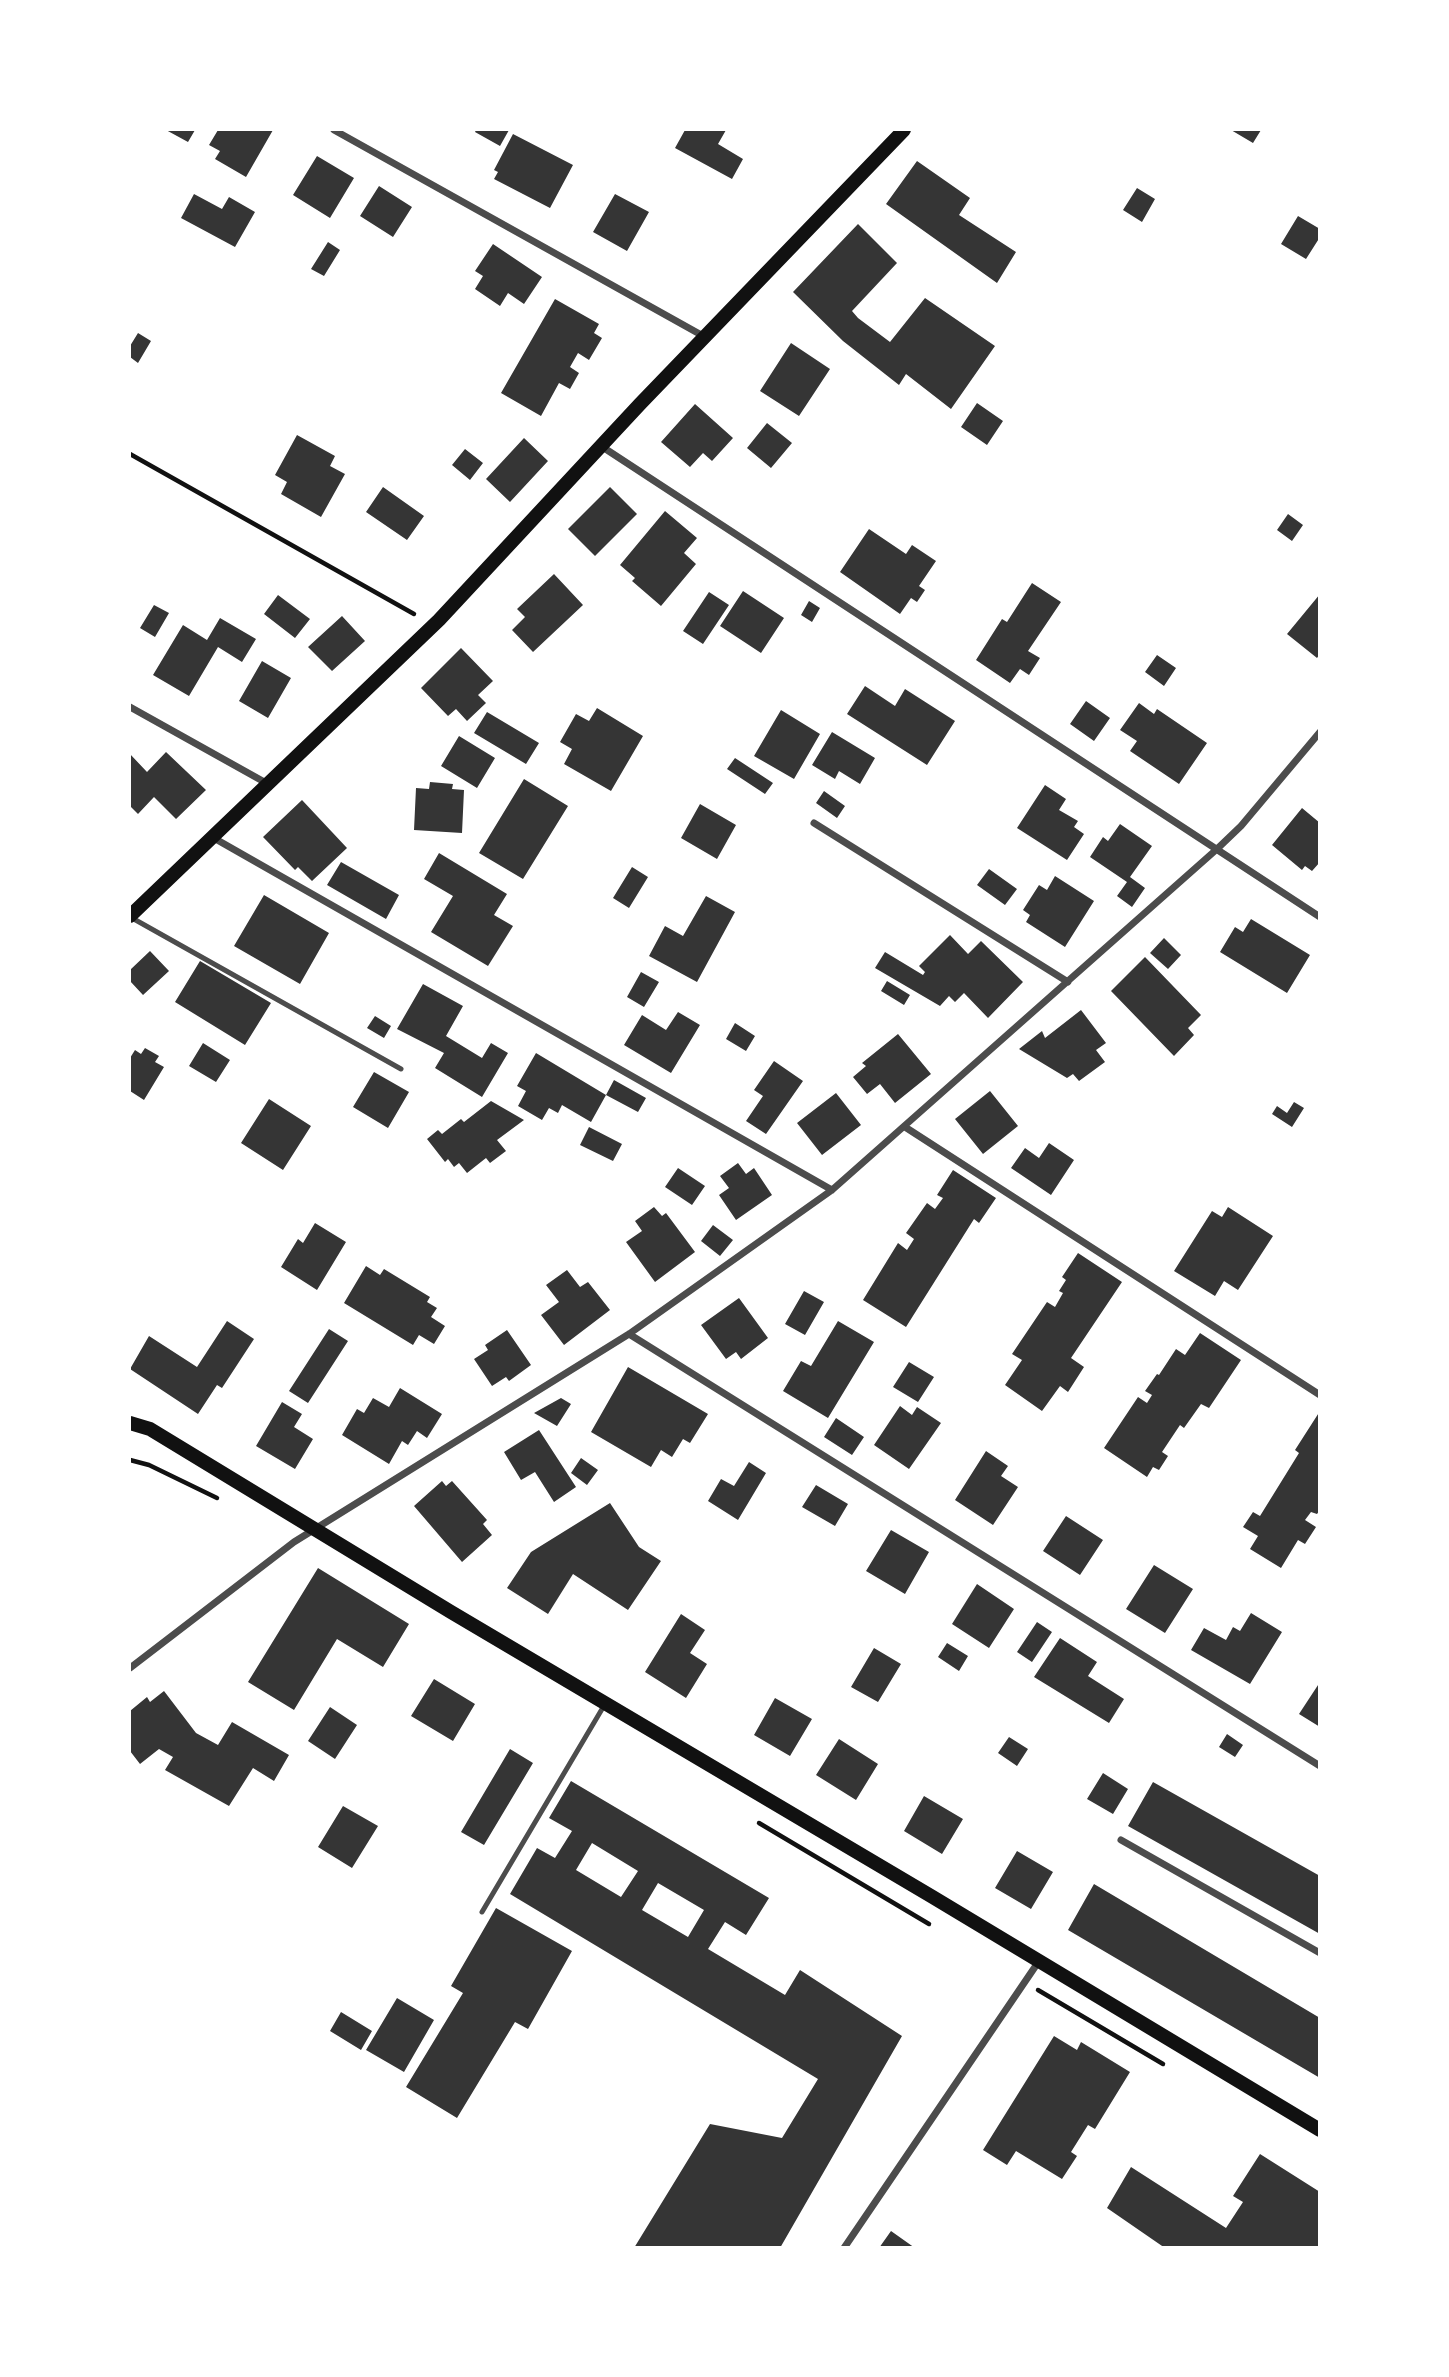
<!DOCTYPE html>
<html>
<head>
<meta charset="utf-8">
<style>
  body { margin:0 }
  #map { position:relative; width:1449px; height:2377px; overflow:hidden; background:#fff; font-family:Lato,sans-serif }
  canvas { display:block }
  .frame { position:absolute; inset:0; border:131px solid #fff; pointer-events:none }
</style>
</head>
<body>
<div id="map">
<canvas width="1449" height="2377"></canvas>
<div class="frame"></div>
</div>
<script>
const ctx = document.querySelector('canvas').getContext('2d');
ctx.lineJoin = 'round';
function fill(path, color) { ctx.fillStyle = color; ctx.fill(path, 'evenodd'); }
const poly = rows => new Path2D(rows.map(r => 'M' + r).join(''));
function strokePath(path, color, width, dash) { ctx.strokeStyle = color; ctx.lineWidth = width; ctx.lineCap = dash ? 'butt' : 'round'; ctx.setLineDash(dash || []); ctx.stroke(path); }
const building = poly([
  [166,130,195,130,188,142],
  [218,130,273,130,246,177,215,159,220,151,209,145],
  [476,130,509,130,500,146,475,132],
  [685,130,726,130,718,144,743,159,732,179,675,148],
  [1231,130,1261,130,1253,143],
  [513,134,573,165,550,208,494,179,498,172,494,170],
  [317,156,354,178,330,218,293,195],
  [917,161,970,198,959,215,1016,252,997,283,886,204],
  [379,186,412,207,393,237,360,216],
  [1137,188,1155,199,1142,222,1123,210],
  [194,194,222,209,229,197,255,212,235,247,181,218],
  [615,194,649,212,627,251,593,232],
  [1298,216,1320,229,1320,237,1306,259,1281,244],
  [858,224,897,263,852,311,858,318,890,342,925,298,995,346,951,409,906,374,899,385,843,341,793,292],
  [328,242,340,250,324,276,311,269],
  [493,244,542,277,524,304,508,293,500,306,475,289,483,276,475,271],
  [555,299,599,324,594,333,602,338,589,360,578,353,570,367,579,373,570,389,559,383,541,416,501,393],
  [138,333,151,341,138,363,130,357,130,346],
  [791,343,830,369,799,416,760,391],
  [977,403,1003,421,987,445,961,427],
  [695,404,733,438,712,461,703,453,690,467,661,442],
  [767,423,792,443,771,468,747,448],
  [297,435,335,456,330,466,345,474,321,517,281,494,287,482,275,475],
  [524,438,548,461,510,502,486,479],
  [465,449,483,463,470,480,452,465],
  [383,487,424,516,407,540,366,512],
  [610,487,637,514,595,556,568,529],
  [665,511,697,538,684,553,696,564,661,606,632,581,635,578,620,565],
  [1288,514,1303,525,1292,541,1277,530],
  [869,529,906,554,912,545,936,561,919,586,925,590,917,602,911,598,900,614,840,572],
  [554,574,583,605,533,652,512,630,525,617,517,609],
  [1032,583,1061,602,1028,651,1040,658,1029,675,1020,669,1010,683,976,660,1002,619,1007,622],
  [743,591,784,618,761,653,720,626],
  [709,592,729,605,703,644,683,631],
  [1320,594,1320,654,1317,658,1287,634],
  [278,595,310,619,295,638,264,614],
  [809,601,820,608,812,622,801,615],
  [154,605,169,613,155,637,140,628],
  [342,616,365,641,332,671,308,647],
  [220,618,256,639,242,662,218,647,189,696,153,675,183,625,207,640],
  [461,648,493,681,478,695,486,703,467,721,456,709,448,716,421,688],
  [1157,655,1176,668,1164,686,1145,672],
  [262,661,291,678,268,718,239,701],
  [865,686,895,706,905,689,955,721,927,765,847,714],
  [1086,701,1110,718,1094,741,1070,724],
  [1139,703,1154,714,1157,709,1207,743,1179,784,1130,751,1137,741,1120,730],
  [597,708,643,736,611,791,564,764,572,749,560,742,576,714,589,721],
  [781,710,820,734,794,779,754,756],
  [487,712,539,743,526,764,474,733],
  [832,732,875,758,860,784,839,771,835,779,812,765],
  [459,736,495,758,477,788,441,766],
  [166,752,206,790,176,819,154,797,138,814,130,806,130,754,147,772],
  [735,758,773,783,765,794,727,769],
  [524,779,568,806,523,879,479,853],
  [430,782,453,784,452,789,464,790,462,833,414,830,416,788,429,789],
  [1045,785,1066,799,1059,810,1078,821,1074,827,1084,834,1067,860,1017,828],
  [824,791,845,806,837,818,816,803],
  [302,800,347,848,312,881,298,867,295,870,263,837],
  [700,804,736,825,717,859,681,838],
  [1302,808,1320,823,1320,862,1312,871,1305,866,1302,870,1272,845],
  [1120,824,1152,846,1130,877,1145,888,1132,907,1117,896,1127,882,1090,857,1103,837,1108,841],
  [439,853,507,894,494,915,513,926,488,966,431,932,453,896,424,879],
  [341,862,399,895,386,919,327,885],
  [632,867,648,877,629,908,613,898],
  [989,869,1017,889,1005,905,977,885],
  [1055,876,1094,901,1065,947,1026,922,1030,915,1023,910,1039,885,1047,890],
  [264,895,329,933,300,984,234,946],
  [706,896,735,912,697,982,649,956,665,926,683,936],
  [1251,919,1310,955,1287,993,1220,952,1235,927,1243,932],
  [950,935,968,954,981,941,1023,982,988,1018,964,993,955,1002,949,996,940,1006,875,968,885,952,923,975,925,972,919,966],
  [1164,938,1181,955,1168,969,1150,953],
  [150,951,169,971,143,995,130,981,130,970],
  [1145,957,1201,1015,1188,1028,1194,1035,1174,1056,1111,991],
  [200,961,271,1003,245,1045,175,1002],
  [641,972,659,982,644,1007,627,997],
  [887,981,910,995,904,1005,881,991],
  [423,984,463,1006,446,1036,482,1058,491,1043,508,1053,482,1097,435,1068,444,1053,397,1029],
  [1081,1010,1106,1043,1096,1050,1105,1062,1079,1081,1073,1074,1067,1078,1019,1049,1042,1031,1045,1038],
  [678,1012,700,1025,671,1073,624,1045,642,1015,666,1030],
  [375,1016,391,1026,384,1038,367,1028],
  [735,1023,755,1036,746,1051,726,1039],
  [898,1034,931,1074,895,1103,880,1084,867,1094,853,1077,866,1066,862,1063],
  [203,1043,230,1060,216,1082,189,1066],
  [145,1048,159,1056,155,1062,164,1067,144,1100,130,1091,130,1058,135,1050,141,1054],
  [536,1053,606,1095,614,1080,646,1098,638,1112,606,1095,591,1122,562,1105,558,1113,549,1108,542,1120,518,1106,526,1091,517,1086],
  [774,1061,803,1081,766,1134,746,1121,763,1096,754,1090],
  [374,1072,409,1092,388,1128,353,1107],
  [990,1091,1018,1126,983,1154,955,1119],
  [836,1093,861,1125,822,1155,797,1123],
  [269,1099,311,1126,283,1170,241,1143],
  [491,1101,524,1120,497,1140,506,1151,490,1163,486,1158,467,1173,459,1163,454,1167,448,1159,445,1162,427,1139,438,1130,442,1134,461,1119,464,1122],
  [1294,1102,1304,1108,1292,1127,1272,1114,1277,1106,1287,1113],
  [589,1127,622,1144,613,1161,580,1145],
  [1049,1143,1074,1160,1051,1195,1011,1168,1025,1148,1039,1158],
  [738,1163,746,1174,754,1168,772,1195,736,1220,719,1195,729,1188,720,1176],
  [678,1168,705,1186,692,1205,665,1187],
  [953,1170,996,1198,979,1223,974,1219,906,1327,863,1300,898,1243,907,1250,914,1239,906,1233,927,1203,935,1209,943,1198,937,1195],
  [654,1207,662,1216,666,1213,695,1252,655,1282,626,1242,642,1231,635,1221],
  [1228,1207,1273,1236,1238,1290,1224,1281,1215,1296,1174,1271,1212,1211,1222,1217],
  [315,1223,346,1242,317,1290,281,1267,298,1239,303,1243],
  [713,1225,733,1240,720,1256,701,1241],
  [1078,1253,1122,1282,1071,1358,1084,1367,1068,1392,1060,1386,1042,1411,1005,1385,1022,1360,1012,1354,1047,1302,1055,1307,1063,1293,1059,1291,1066,1280,1062,1277],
  [366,1266,380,1275,384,1269,430,1297,427,1302,437,1308,431,1317,445,1326,434,1344,419,1335,413,1345,344,1303],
  [567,1270,580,1287,588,1282,610,1310,564,1345,541,1315,559,1302,546,1285],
  [804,1291,824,1302,805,1335,785,1324],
  [739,1298,768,1338,741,1359,736,1352,726,1359,701,1325],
  [227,1321,254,1339,222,1388,217,1385,198,1414,130,1369,149,1336,197,1367],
  [838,1321,874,1342,828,1418,783,1391,801,1361,811,1366],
  [329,1329,348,1341,308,1403,289,1391],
  [507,1330,531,1365,509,1381,506,1377,492,1386,474,1359,488,1350,485,1345],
  [1200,1333,1241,1360,1209,1408,1201,1404,1184,1428,1180,1425,1162,1452,1168,1456,1159,1470,1153,1467,1147,1477,1104,1448,1138,1397,1147,1403,1152,1395,1145,1391,1157,1374,1159,1375,1176,1349,1185,1355],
  [909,1362,934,1377,918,1402,893,1387],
  [628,1367,708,1414,690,1443,683,1439,672,1457,661,1450,651,1467,591,1432],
  [400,1388,442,1414,427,1438,417,1431,408,1445,402,1441,389,1464,342,1435,357,1409,364,1413,373,1398,389,1407],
  [561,1398,571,1404,557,1426,534,1413],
  [282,1402,302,1414,294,1427,313,1439,295,1469,256,1446],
  [900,1406,912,1415,917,1407,941,1423,909,1469,874,1445],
  [1320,1411,1320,1510,1317,1514,1311,1512,1305,1520,1316,1527,1305,1544,1298,1540,1281,1568,1250,1549,1258,1536,1243,1527,1253,1512,1260,1516,1299,1453,1295,1450],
  [836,1418,864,1437,852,1455,824,1437],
  [539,1430,576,1487,554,1502,535,1472,521,1480,504,1452],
  [986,1451,1008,1466,1001,1476,1018,1487,993,1525,955,1500],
  [581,1458,598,1470,587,1485,571,1473],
  [749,1462,766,1473,738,1520,708,1501,721,1479,734,1486],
  [442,1481,446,1486,452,1481,487,1520,483,1524,492,1535,462,1562,414,1506],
  [816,1485,848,1504,835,1526,802,1507],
  [610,1503,639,1547,661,1561,628,1610,573,1574,548,1614,507,1588,531,1552],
  [1066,1516,1103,1540,1080,1575,1043,1551],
  [891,1530,929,1552,905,1594,866,1571],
  [1154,1565,1193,1589,1165,1633,1126,1609],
  [318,1568,409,1624,383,1667,337,1639,294,1710,248,1682],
  [977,1584,1014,1609,989,1648,952,1624],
  [1251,1613,1282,1632,1250,1684,1191,1650,1204,1628,1226,1640,1233,1627,1240,1631],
  [681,1614,705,1630,690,1653,707,1664,686,1698,645,1672],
  [1037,1622,1052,1632,1032,1662,1017,1652],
  [1060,1638,1097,1662,1088,1676,1124,1699,1109,1723,1034,1677],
  [947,1643,968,1656,959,1671,938,1657],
  [874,1648,901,1664,878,1702,851,1687],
  [434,1679,475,1704,453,1741,411,1716],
  [1320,1682,1320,1727,1299,1714],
  [164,1691,196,1733,218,1745,232,1722,289,1755,274,1781,253,1768,229,1806,165,1770,173,1757,159,1749,140,1764,130,1751,130,1711,147,1697,150,1702],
  [775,1698,812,1719,790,1756,754,1735],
  [330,1707,357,1725,335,1759,308,1741],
  [1227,1734,1243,1745,1235,1757,1219,1747],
  [1009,1737,1028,1749,1017,1766,998,1753],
  [839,1739,878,1764,856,1800,816,1775],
  [510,1749,533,1763,484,1845,461,1832],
  [1103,1773,1128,1789,1113,1814,1087,1799],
  [571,1781,769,1898,746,1935,725,1922,708,1949,785,1995,800,1970,902,2036,780,2248,634,2248,710,2124,782,2138,818,2079,510,1894,537,1848,555,1858,572,1831,549,1818],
  [592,1843,638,1871,621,1897,576,1870],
  [658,1883,704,1910,688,1937,642,1910],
  [1153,1782,1320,1876,1320,1934,1128,1826],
  [924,1796,963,1819,942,1854,904,1831],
  [343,1806,378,1826,352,1868,318,1847],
  [1017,1851,1053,1872,1031,1909,995,1888],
  [1094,1884,1320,2018,1320,2078,1068,1930],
  [496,1908,572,1951,528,2029,515,2022,457,2118,406,2087,463,1993,451,1986],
  [397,1998,434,2020,404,2072,366,2050],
  [341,2012,372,2031,361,2050,330,2031],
  [1054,2036,1077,2050,1081,2042,1130,2072,1095,2129,1088,2125,1071,2152,1077,2156,1062,2179,1016,2151,1007,2165,983,2150],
  [1260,2154,1320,2192,1320,2248,1165,2248,1107,2208,1131,2167,1226,2228,1243,2202,1233,2196],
  [891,2231,915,2248,879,2248]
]);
const path = poly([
  [130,454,414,614],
  [130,1460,149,1465,217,1498],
  [759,1823,929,1924],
  [1038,1990,1163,2064]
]);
const service = poly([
  [132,918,401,1069],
  [482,1912,605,1704]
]);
const minor = poly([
  [334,130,705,337],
  [601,446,1320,917],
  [130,707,268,784],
  [814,823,1068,982],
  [212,837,832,1190],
  [905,1127,1320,1395],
  [629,1334,1320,1766],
  [130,1668,294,1542,629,1334,832,1190,1217,849,1241,826,1320,732],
  [1121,1840,1320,1953],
  [844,2248,1039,1961]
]);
const secondary = poly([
  [130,916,439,620,640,404,904,130],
  [130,1423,150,1429,451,1612,931,1896,1320,2130]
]);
fill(building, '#353535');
strokePath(path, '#111', 4.5);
strokePath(service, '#4c4c4c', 5);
strokePath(minor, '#4c4c4c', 7);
strokePath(secondary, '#111', 14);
</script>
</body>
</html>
